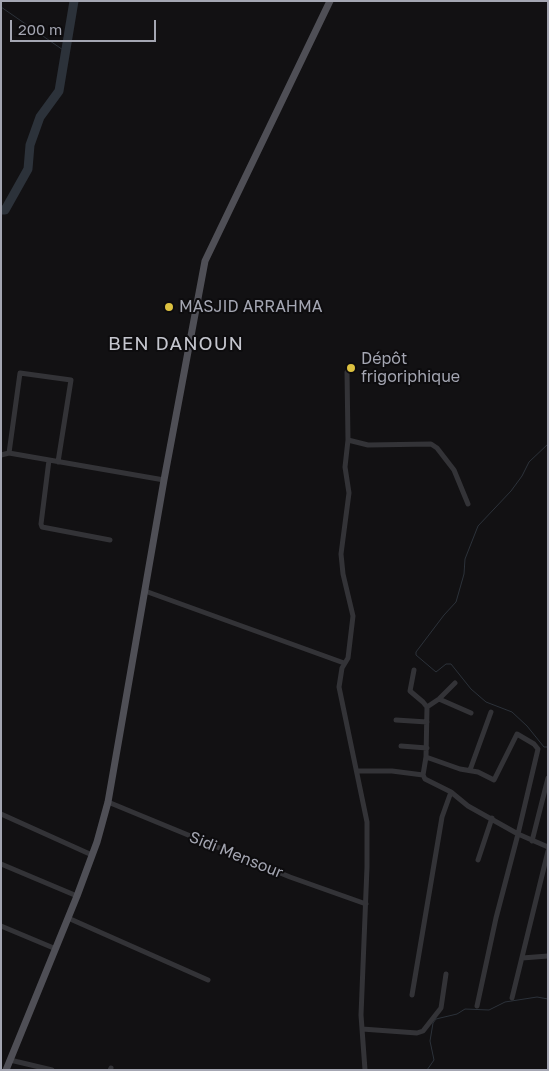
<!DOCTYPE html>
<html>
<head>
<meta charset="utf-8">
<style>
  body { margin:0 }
  #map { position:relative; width:549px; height:1071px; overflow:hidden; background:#121113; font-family:"Golos Text",sans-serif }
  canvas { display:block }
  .frame { position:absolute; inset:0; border:2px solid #a4a6b2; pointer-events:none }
  .scale { position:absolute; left:10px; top:20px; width:146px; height:22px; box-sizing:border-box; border:2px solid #a4a6b2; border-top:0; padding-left:6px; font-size:15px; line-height:18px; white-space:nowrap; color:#a4a6b2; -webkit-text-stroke:4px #0d0c0e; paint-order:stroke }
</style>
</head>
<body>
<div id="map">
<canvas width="549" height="1071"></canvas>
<div class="frame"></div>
<div class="scale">200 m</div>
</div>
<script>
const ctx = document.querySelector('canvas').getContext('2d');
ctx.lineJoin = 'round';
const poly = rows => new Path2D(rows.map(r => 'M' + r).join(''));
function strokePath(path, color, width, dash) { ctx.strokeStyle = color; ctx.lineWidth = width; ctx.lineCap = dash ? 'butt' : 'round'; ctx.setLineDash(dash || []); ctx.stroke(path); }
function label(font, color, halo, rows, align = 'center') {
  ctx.font = font + ' "Golos Text",sans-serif'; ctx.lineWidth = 4; ctx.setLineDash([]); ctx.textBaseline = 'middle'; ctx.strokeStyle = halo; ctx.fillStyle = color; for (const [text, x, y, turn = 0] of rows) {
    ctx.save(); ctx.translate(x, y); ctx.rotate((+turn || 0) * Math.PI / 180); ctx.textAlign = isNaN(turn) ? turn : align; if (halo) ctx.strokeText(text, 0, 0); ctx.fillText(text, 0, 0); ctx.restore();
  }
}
const stream = poly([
  [1,7,66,52],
  [548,444,529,462,522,476,511,491,478,526,465,559,464,574,456,602,444,615,416,652,416,655,436,672,446,664,451,664,471,689,486,702,512,712,527,726,544,747,548,747],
  [427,1070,434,1060,430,1041,433,1023,436,1019,457,1014,465,1009,489,1010,505,1002,537,997,548,999]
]);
const river = poly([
  [1,210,5,210,28,169,30,145,40,117,59,91,74,1]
]);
const minor = poly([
  [347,372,348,440,345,467,349,493,341,554,343,574,353,616,348,658,342,668,339,687,367,822,367,867,361,1015,365,1070],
  [348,440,368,445,431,444,437,448,454,470,468,504],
  [9,453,20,373,71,380,58,462],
  [1,455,9,453,164,480],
  [49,460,41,524,42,527,110,540],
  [145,591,344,663],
  [414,670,410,691,423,702,427,707,426,757,423,775,425,779,451,792,468,806,518,834,548,847],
  [439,699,471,713],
  [427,707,439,699,455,683],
  [396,720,427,722],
  [401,746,427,748],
  [426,757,460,769,478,772,494,780,517,734,534,744,538,749,518,834,496,918,477,1006],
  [470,770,491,712],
  [357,771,392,771,423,775],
  [108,802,290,877,366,904],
  [1,814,92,855],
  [532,841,548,778],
  [478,860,492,818],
  [1,864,77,896],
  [68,918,208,980],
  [1,926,56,949],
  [522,958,548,956],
  [412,995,442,817,451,792],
  [512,998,548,851],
  [362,1029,417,1033,423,1031,441,1008,446,974],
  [10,1060,52,1070],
  [110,1070,111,1068]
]);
const major = poly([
  [6,1070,77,896,97,842,108,802,164,480,205,261,330,1]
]);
const markers = [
  [169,307,5,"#dcc140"],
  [351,368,5,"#dcc140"]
];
const poiNames = [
  ["MASJID ARRAHMA",179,307],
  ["Dépôt",361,359],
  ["frigoriphique",361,377]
];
const streetNames = [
  ["Sidi Mensour",236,855,22]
];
const quarterNames = [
  ["BEN DANOUN",176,344]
];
strokePath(stream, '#2c323a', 1);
strokePath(river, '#2c323a', 9);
strokePath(minor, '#333337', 5);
strokePath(major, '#4f4f56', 7);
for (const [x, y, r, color] of markers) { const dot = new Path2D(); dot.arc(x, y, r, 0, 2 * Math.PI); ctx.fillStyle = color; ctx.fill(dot); strokePath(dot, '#0d0c0e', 2); }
label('16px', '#a4a6b2', '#0d0c0e', poiNames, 'left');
label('16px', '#a4a6b2', '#0d0c0e', streetNames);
ctx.letterSpacing = '1px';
label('19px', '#c5c6ce', '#0d0c0e', quarterNames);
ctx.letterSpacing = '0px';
</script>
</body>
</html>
